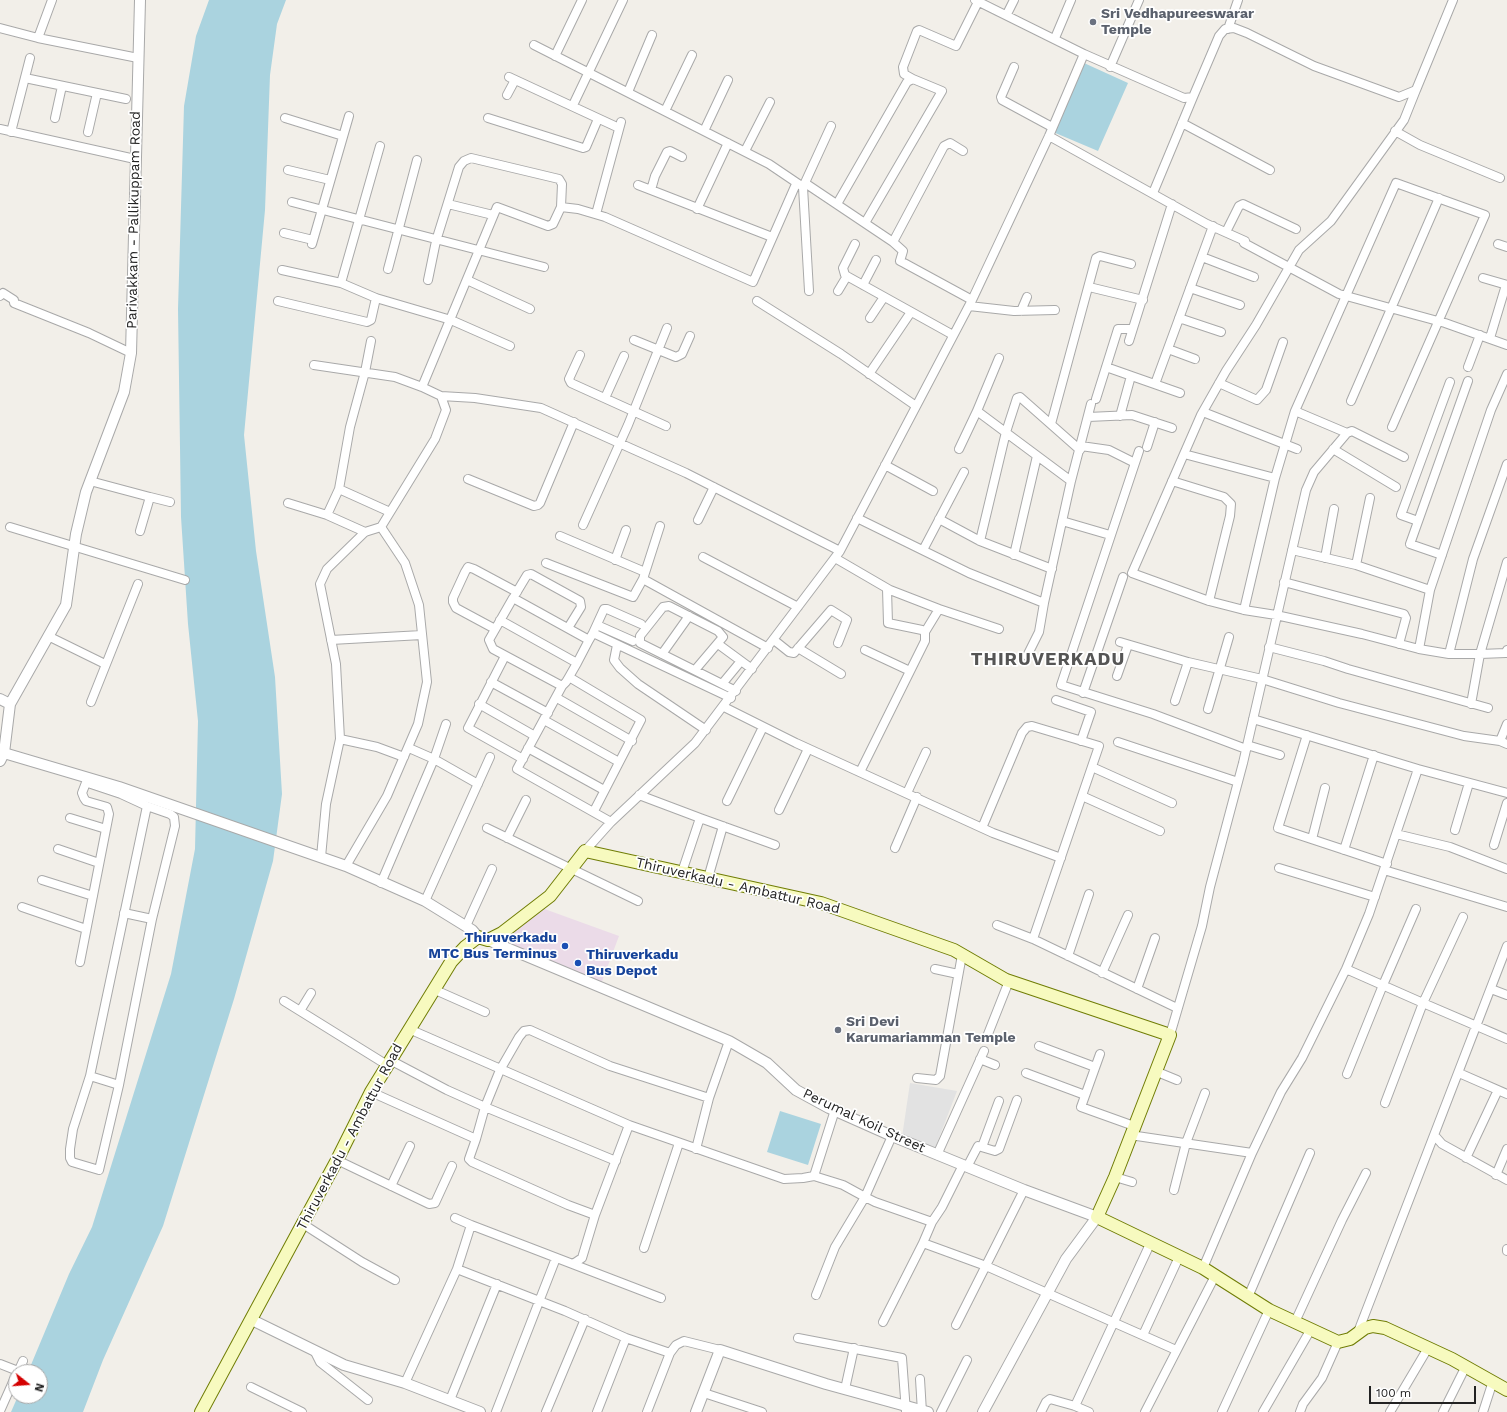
<!DOCTYPE html>
<html>
<head>
<meta charset="utf-8">
<style>
  body { margin:0 }
  #map { position:relative; width:1507px; height:1412px; overflow:hidden; background:#f2efe9; font-family:"Work Sans",sans-serif }
  canvas { display:block }
  .north { position:absolute; left:8px; top:1364px; width:40px; height:40px; box-sizing:border-box; background:#fff; border:1px solid #a7a7a7; border-radius:50%; rotate:107deg; font-size:11px; font-weight:700; line-height:16px; text-align:center; color:#222 }
  .north::after { content:''; display:block; margin:auto; width:14px; height:18px; background:#d40000; clip-path:polygon(50% 0,100% 100%,50% 72%,0 100%) }
  .scale { position:absolute; left:1369px; top:1386px; width:107px; height:18px; box-sizing:border-box; border:2px solid #222; border-top:0; padding-left:5px; font-size:12px; line-height:14px; white-space:nowrap; color:#222; -webkit-text-stroke:3px #fff; paint-order:stroke }
</style>
</head>
<body>
<div id="map">
<canvas width="1507" height="1412"></canvas>
<div class="north">N</div>
<div class="scale">100 m</div>
</div>
<script>
const ctx = document.querySelector('canvas').getContext('2d');
ctx.lineJoin = 'round';
function fill(path, color) { ctx.fillStyle = color; ctx.fill(path, 'evenodd'); }
const poly = rows => new Path2D(rows.map(r => 'M' + r).join(''));
function strokePath(path, color, width, dash) { ctx.strokeStyle = color; ctx.lineWidth = width; ctx.lineCap = dash ? 'butt' : 'round'; ctx.setLineDash(dash || []); ctx.stroke(path); }
function label(font, color, halo, rows, align = 'center') {
  ctx.font = font + ' "Work Sans",sans-serif'; ctx.lineWidth = 3.5; ctx.setLineDash([]); ctx.textBaseline = 'middle'; ctx.strokeStyle = halo; ctx.fillStyle = color; for (const [text, x, y, turn = 0] of rows) {
    ctx.save(); ctx.translate(x, y); ctx.rotate((+turn || 0) * Math.PI / 180); ctx.textAlign = isNaN(turn) ? turn : align; if (halo) ctx.strokeText(text, 0, 0); ctx.fillText(text, 0, 0); ctx.restore();
  }
}
const industrial = poly([
  [539,907,619,936,601,984,496,942]
]);
const parking = poly([
  [910,1083,957,1091,934,1151,902,1137]
]);
const water = poly([
  [209,0,286,0,277,24,270,75,265,210,244,435,256,551,275,677,282,794,273,861,234,999,163,1226,103,1360,83,1412,11,1412,18,1396,40,1396,40,1372,28,1372,69,1274,92,1227,171,974,195,849,198,721,188,624,181,517,178,309,184,106,196,36],
  [1084,63,1128,83,1098,151,1053,132],
  [780,1111,821,1124,808,1165,767,1152]
]);
const minor = poly([
  [975,0,1084,54],
  [1007,14,1014,0],
  [0,28,38,38,138,58],
  [1228,29,1238,0],
  [38,38,52,0],
  [1055,38,1071,0],
  [534,45,769,164,803,187,831,126],
  [555,56,582,0],
  [1014,67,1001,97,1002,100,1052,127],
  [1110,67,1139,0],
  [509,77,619,128],
  [25,78,126,99],
  [913,79,904,74,903,67,917,31,919,30,956,46,979,0],
  [1416,90,1404,120,1331,221,1299,250,1256,325,1226,371,1201,415,1132,573,1209,601,1244,610,1276,615,1362,634,1419,649,1449,654,1480,654,1506,653,1507,650],
  [628,92,652,35],
  [507,95,515,80],
  [574,103,623,0],
  [665,111,692,55],
  [55,118,62,86],
  [285,118,343,136],
  [488,118,583,148,586,147,598,119],
  [1182,123,1270,170],
  [0,129,135,159],
  [704,131,728,80],
  [1395,131,1420,145,1500,178],
  [11,132,30,58],
  [88,132,97,93],
  [1049,136,1207,224,1245,241,1244,243,1339,294,1445,323,1507,345],
  [745,151,770,102],
  [682,157,670,151,667,152,655,176,651,190,772,237],
  [288,170,330,180],
  [805,183,893,242,903,251,900,261,904,263,972,300],
  [796,184,753,282,605,217,578,209,561,207,553,224,548,226,497,207,422,387,441,396,475,398,541,408,686,473,840,551],
  [638,185,651,190],
  [803,187,809,291],
  [1153,193,1193,97],
  [292,202,544,267],
  [448,204,493,215],
  [837,204,907,82,913,79,942,91,865,223],
  [697,209,728,143],
  [596,214,621,122],
  [1226,232,1239,206,1243,204,1296,229],
  [284,233,313,240],
  [893,242,944,146,950,143,963,151],
  [312,244,349,116],
  [855,244,843,268,845,275,953,335],
  [1498,244,1507,247],
  [1202,257,1254,277],
  [388,269,417,160],
  [282,270,341,283,376,298,451,320,510,346],
  [1483,278,1507,285],
  [428,280,436,241,459,167,464,161,471,158,559,179,562,184,561,207],
  [467,280,530,309],
  [341,283,380,146],
  [863,285,876,260],
  [1089,287,1143,300],
  [1190,288,1240,305],
  [838,291,847,276],
  [0,296,3,293,14,300,14,303,89,333,131,353],
  [278,301,367,322,371,320,376,298],
  [757,301,841,354,916,406],
  [969,306,1014,311,1055,310],
  [1021,311,1027,297],
  [870,318,884,297],
  [1179,318,1221,332],
  [1490,338,1506,285],
  [634,340,676,357,682,354,690,336],
  [1129,341,1172,204],
  [1168,349,1195,359],
  [580,355,569,379,571,383,666,426],
  [999,358,977,411,1071,481],
  [314,365,395,377,422,387],
  [1106,367,1180,393],
  [1468,367,1480,335],
  [869,374,911,312],
  [1219,383,1257,400,1266,390,1283,342],
  [1155,384,1213,226],
  [605,398,624,356],
  [1096,399,1118,329,1132,329],
  [1351,401,1439,198],
  [1295,411,1347,433,1352,431,1404,457],
  [1203,412,1297,449],
  [1120,416,1131,376],
  [1088,417,1132,415,1172,428],
  [1051,424,1096,258,1100,256,1131,264],
  [1081,446,1109,450,1135,463],
  [1147,447,1155,422],
  [959,449,977,411],
  [1333,449,1396,487],
  [1139,451,1061,685,1153,714,1246,749],
  [1184,454,1275,478,1244,610],
  [885,465,933,491],
  [1275,478,1295,411,1396,183,1485,215,1392,427],
  [468,479,534,506,538,505,540,503,574,422],
  [90,481,150,497,140,531],
  [1172,481,1224,497,1231,504,1230,516,1209,601],
  [339,489,390,512],
  [150,497,170,502],
  [288,503,327,515,365,532],
  [327,515,339,489,350,427,365,372,371,341],
  [857,518,969,573,1044,603,1071,481,1091,404],
  [939,519,980,541,1052,569],
  [698,520,714,487],
  [1062,521,1110,535],
  [1418,521,1401,515,1450,382],
  [583,525,628,425,667,328],
  [10,527,185,580],
  [560,536,645,572],
  [980,541,1006,432,1017,398,1020,397,1080,450],
  [923,550,964,472],
  [1292,550,1356,565,1370,498],
  [1014,555,1037,456],
  [1442,555,1410,544,1468,381],
  [703,557,798,607],
  [835,558,890,590,939,609,925,632],
  [1325,558,1334,509],
  [615,560,626,530],
  [546,563,633,597,643,579,660,526],
  [1356,565,1430,590],
  [643,579,768,648],
  [1284,582,1404,614,1406,618,1399,644],
  [515,595,527,575,531,574,580,601,581,607,568,628],
  [939,609,999,629],
  [500,620,577,663],
  [597,625,633,641],
  [495,629,456,608,453,602,453,598,465,572,468,567,474,569,517,592],
  [593,633,604,609,607,609,641,624],
  [48,636,105,664],
  [331,640,422,635],
  [589,640,513,598,489,640,493,649,562,686,566,682,569,677,577,663,589,640,593,633,731,698],
  [774,640,789,652,794,653,831,610,847,620,838,643],
  [1120,642,1188,662,1262,679,1339,703,1464,736,1500,741],
  [718,644,752,669],
  [617,645,614,660,620,668,638,684,706,730],
  [1269,647,1324,661,1348,669,1488,708],
  [798,648,841,674],
  [1419,649,1430,590,1491,410,1507,374],
  [865,650,910,671],
  [662,654,689,616],
  [1449,654,1473,559,1507,464],
  [505,656,468,728,523,759],
  [1027,656,1039,632,1044,603],
  [695,670,723,637,718,631,669,606,663,607,640,636,640,643,736,691],
  [1117,676,1128,645],
  [569,677,641,720,594,811],
  [491,682,548,713],
  [722,684,741,661],
  [562,686,517,769,611,822],
  [1083,693,1123,577],
  [557,698,632,741],
  [1056,700,1091,712,1081,741],
  [1175,701,1188,662],
  [91,702,138,584],
  [479,704,535,736],
  [1471,704,1480,654,1507,562],
  [724,707,796,743,993,833,1061,858],
  [1208,709,1229,637],
  [1253,719,1418,769,1396,834],
  [544,720,619,762],
  [1507,724,1500,741,1507,744],
  [1307,735,1278,828,1387,864],
  [340,739,377,747,404,757],
  [1118,742,1238,782],
  [1247,745,1280,755],
  [409,748,434,759,446,724],
  [528,748,604,790],
  [1092,767,1172,803],
  [1418,769,1507,793],
  [860,772,925,641,925,632,922,630,888,623,887,589],
  [88,778,87,780,88,783,121,794,147,806,170,814,174,817,175,826,152,919,119,1085,99,1170,72,1162,70,1158,70,1149,73,1129,90,1076,147,806],
  [907,793,926,752],
  [639,795,700,818],
  [1082,796,1160,831],
  [727,801,763,727],
  [779,810,808,749],
  [70,818,106,829],
  [487,828,638,901],
  [982,828,1022,733,1027,727,1032,726,1099,746,1033,939,1177,1008],
  [1455,830,1469,783],
  [507,838,526,800],
  [1312,839,1325,788],
  [1494,845,1507,803],
  [895,848,917,797],
  [58,849,99,863],
  [1344,850,1374,755],
  [585,851,611,822,695,743,840,551,972,300,1049,136,1084,54,1184,98,1193,97,1219,36,1225,29,1234,28,1247,33,1314,66,1399,97,1416,90,1453,0],
  [321,857,326,804,340,739,336,664,320,584,327,569,365,532,381,527],
  [346,866,387,796,418,724,427,682,419,605,405,563,381,527,435,439,446,410,441,396],
  [1279,868,1375,897],
  [1384,870,1507,907],
  [682,872,700,818,775,845],
  [708,878,723,826],
  [42,880,93,896],
  [381,883,434,759,478,784],
  [425,901,490,757],
  [22,907,86,929],
  [124,913,152,919],
  [1463,917,1423,1003,1507,1039],
  [997,925,1033,939],
  [466,926,492,869],
  [1068,956,1089,894],
  [80,962,109,814,107,807,86,801,84,798,82,793,87,780],
  [935,969,958,974],
  [1346,969,1423,1003,1385,1103],
  [1102,973,1128,915],
  [433,989,485,1012],
  [1137,989,1155,938],
  [1491,989,1507,995],
  [284,1001,387,1065],
  [300,1011,311,993],
  [409,1029,629,1125,595,1215,582,1258,573,1264],
  [988,1034,1009,981],
  [1170,1035,1202,926,1210,887,1243,763,1306,490,1314,472,1347,433],
  [1039,1046,1095,1067],
  [1100,1054,1081,1107,1134,1126],
  [980,1059,995,1065],
  [390,1060,447,1090,485,1107,616,1161],
  [1155,1071,1177,1080],
  [1026,1073,1085,1095],
  [1459,1073,1507,1094],
  [1347,1074,1383,985,1416,909],
  [90,1076,119,1085],
  [917,1078,936,1080,940,1076,962,955],
  [371,1092,476,1139,469,1159,472,1162,568,1205,595,1215],
  [629,1125,784,1179,803,1178,814,1176,835,1110],
  [1130,1135,1252,1153,1281,1092,1302,1058,1346,969,1369,914,1396,834,1450,847,1507,869],
  [1435,1136,1442,1144,1507,1180],
  [476,1139,485,1107,500,1070,519,1037,524,1031,530,1030,610,1066,709,1098],
  [982,1147,999,1101],
  [696,1149,709,1098,729,1041],
  [937,1155,984,1051],
  [1466,1158,1498,1090],
  [337,1160,429,1204,435,1203,452,1166],
  [967,1167,978,1146,995,1151,999,1149,1017,1100],
  [1496,1175,1507,1149],
  [814,1176,843,1185,865,1197,892,1136],
  [1115,1177,1132,1182],
  [391,1186,410,1146],
  [1174,1190,1186,1143,1205,1093],
  [455,1218,471,1225,457,1269,565,1311,626,1338,670,1353,676,1345,684,1341,720,1350],
  [303,1224,362,1262,395,1280],
  [471,1225,661,1298],
  [923,1243,932,1222],
  [644,1248,679,1143],
  [1507,1249,1507,1251],
  [1203,1268,1252,1153],
  [816,1295,835,1247,865,1197,875,1202,932,1222,942,1207,963,1165],
  [1248,1297,1310,1153],
  [883,1322,923,1243,986,1266,1176,1350],
  [1295,1322,1342,1220,1366,1173],
  [956,1325,1024,1190],
  [1358,1332,1507,946],
  [1143,1335,1179,1257],
  [798,1338,902,1358,906,1412],
  [314,1350,320,1362,368,1400],
  [0,1364,18,1371],
  [18,1372,23,1361],
  [920,1379,922,1412],
  [405,1383,457,1269],
  [251,1387,302,1412],
  [845,1389,854,1348],
  [704,1393,762,1412],
  [450,1400,497,1284],
  [1075,1406,1150,1244],
  [0,1411,16,1375],
  [496,1412,556,1258],
  [546,1412,585,1319],
  [597,1412,626,1338],
  [647,1412,670,1353],
  [941,1412,967,1360],
  [1041,1412,1046,1402,1050,1399,1075,1406,1089,1412],
  [1145,1412,1215,1276],
  [1222,1412,1269,1310],
  [1263,1412,1311,1329],
  [1300,1412,1303,1404,1322,1378,1338,1342],
  [1390,1412,1428,1348],
  [1443,1412,1466,1366],
  [1483,1412,1493,1381]
]);
const tertiary = poly([
  [0,699,10,704],
  [4,753,119,787,346,866,425,901,472,930,478,937],
  [0,761,4,753,10,704,66,605,76,534,86,492,124,392,131,353,140,0],
  [488,940,729,1041,767,1063,796,1090,829,1108,892,1136,1024,1190,1097,1217,1066,1259,983,1412],
  [252,1320,344,1365,405,1383,480,1412],
  [696,1412,720,1350,826,1384,928,1412]
]);
const secondary = poly([
  [201,1412,337,1160,371,1092,451,962,465,947,478,937,488,940,502,933,550,896,585,851,821,903,954,950,1006,980,1170,1035,1115,1177,1097,1217,1203,1268,1269,1310,1338,1342,1350,1339,1365,1328,1373,1326,1385,1328,1452,1359,1507,1390]
]);
const markers = [
  [1093,22,4,"#6b7280"],
  [565,946,4,"#1a4fb4"],
  [578,963,4,"#1a4fb4"],
  [838,1030,4,"#6b7280"]
];
const worshipNames = [
  ["Sri Vedhapureeswarar",1101,14],
  ["Temple",1101,30],
  ["Sri Devi",846,1022],
  ["Karumariamman Temple",846,1038]
];
const streetNames = [
  ["Parivakkam - Pallikuppam Road",134,220,-89],
  ["Thiruverkadu - Ambattur Road",738,886,13],
  ["Perumal Koil Street",864,1121,25],
  ["Thiruverkadu - Ambattur Road",350,1137,-62]
];
const transitNames = [
  ["Thiruverkadu",557,938],
  ["MTC Bus Terminus",557,954],
  ["Thiruverkadu",586,955,"left"],
  ["Bus Depot",586,971,"left"]
];
const districtNames = [
  ["THIRUVERKADU",1048,660]
];
fill(industrial, '#ebdbe8');
fill(parking, '#e2e2e2');
fill(water, '#aad3df');
strokePath(minor, '#a9a9a9', 10);
strokePath(tertiary, '#a9a9a9', 12);
strokePath(secondary, '#707d05', 14);
strokePath(minor, '#fff', 8);
strokePath(tertiary, '#fff', 10);
strokePath(secondary, '#f7fabf', 12);
for (const [x, y, r, color] of markers) { const dot = new Path2D(); dot.arc(x, y, r, 0, 2 * Math.PI); ctx.fillStyle = color; ctx.fill(dot); strokePath(dot, '#fff', 1.5); }
label('bold 14px', '#5b616d', '#fff', worshipNames, 'left');
label('14px', '#222', '#fff', streetNames);
label('bold 14px', '#164399', '#fff', transitNames, 'right');
ctx.letterSpacing = '1px';
label('bold 18px', '#555', '#fff', districtNames);
ctx.letterSpacing = '0px';
</script>
</body>
</html>
